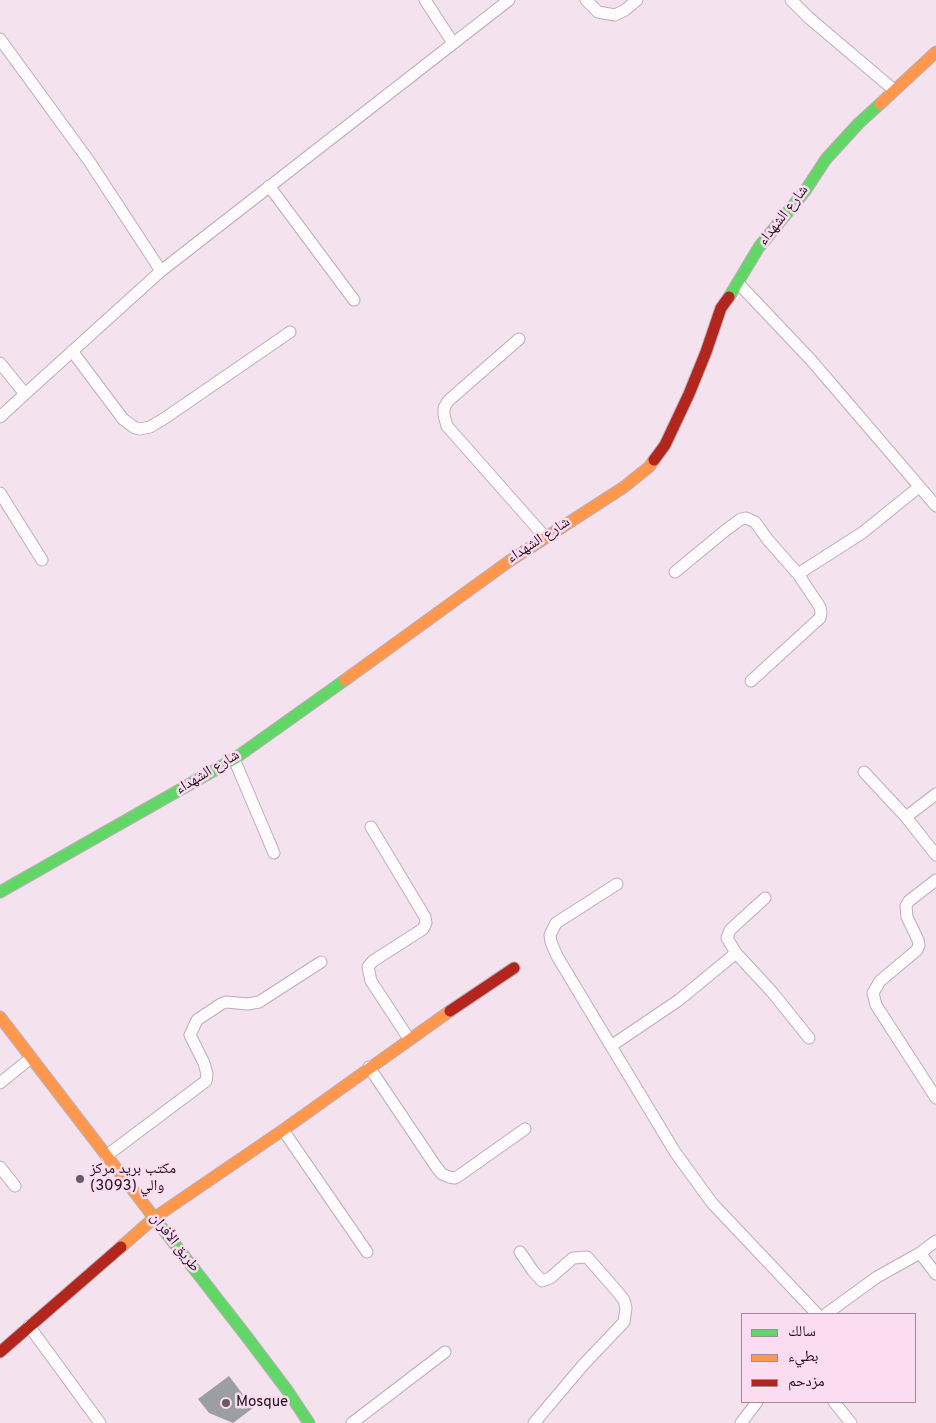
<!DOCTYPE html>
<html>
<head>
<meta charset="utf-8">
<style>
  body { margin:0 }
  #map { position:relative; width:936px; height:1423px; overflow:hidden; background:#f4e3ee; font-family:Overpass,"Noto Naskh Arabic",sans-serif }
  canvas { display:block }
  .legend { position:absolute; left:741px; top:1313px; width:175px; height:90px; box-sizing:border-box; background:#fbdcf1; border:1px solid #a38b9b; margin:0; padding:6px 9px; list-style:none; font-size:15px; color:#1e111b }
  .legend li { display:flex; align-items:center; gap:10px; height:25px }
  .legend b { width:25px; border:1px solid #a38b9b }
</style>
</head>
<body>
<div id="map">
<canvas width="936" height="1423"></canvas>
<ul class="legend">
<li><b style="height:6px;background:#63d668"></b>سالك</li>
<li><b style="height:6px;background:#ff974d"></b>بطيء</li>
<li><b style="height:6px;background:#b3261e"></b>مزدحم</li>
</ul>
</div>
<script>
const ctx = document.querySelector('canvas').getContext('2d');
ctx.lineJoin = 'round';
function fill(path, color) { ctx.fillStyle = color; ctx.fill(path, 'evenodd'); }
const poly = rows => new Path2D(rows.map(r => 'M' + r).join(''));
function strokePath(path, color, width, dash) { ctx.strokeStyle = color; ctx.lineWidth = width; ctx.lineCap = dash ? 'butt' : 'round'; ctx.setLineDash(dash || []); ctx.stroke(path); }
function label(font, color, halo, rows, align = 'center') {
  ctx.font = font + ' Overpass,"Noto Naskh Arabic",sans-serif'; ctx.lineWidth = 5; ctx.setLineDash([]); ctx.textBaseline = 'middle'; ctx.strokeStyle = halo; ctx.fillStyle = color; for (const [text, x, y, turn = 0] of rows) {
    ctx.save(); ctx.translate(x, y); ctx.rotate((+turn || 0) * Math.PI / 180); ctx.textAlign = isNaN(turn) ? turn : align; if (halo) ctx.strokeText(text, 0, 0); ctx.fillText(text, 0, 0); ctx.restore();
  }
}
const building = poly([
  [229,1376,253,1408,233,1423,209,1413,198,1399]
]);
const street = poly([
  [425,0,453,43],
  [586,0,598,12,615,15,625,10,637,0],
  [791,0,808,17,894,90],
  [0,39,89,161,161,271],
  [269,186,354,300],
  [738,283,811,360,936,506],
  [519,339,448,401,444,408,444,415,447,426,545,537],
  [72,351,123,419,135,428,140,429,150,427,165,418,290,332],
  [0,363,25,394,0,417],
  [25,394,161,271,509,0],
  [0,493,42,560],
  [675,572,726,530,741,519,746,518,755,522,768,540,798,574,820,607,821,613,820,618,751,681],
  [798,574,862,533,919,487],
  [234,759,274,853],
  [864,772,906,817,936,855],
  [906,817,936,794],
  [371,827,425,917,426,923,423,929,373,961,368,967,371,981,409,1039],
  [936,880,909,901,906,906,907,917,918,940,919,945,917,950,880,981,873,993,876,1005,936,1098],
  [765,898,730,930,727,938,736,953,679,1000,611,1046,675,1152,712,1203,817,1314],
  [736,953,772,992,809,1038],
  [611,1046,557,956,551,942,550,935,556,923,617,884],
  [369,1067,437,1168,442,1174,449,1177,455,1178,460,1175,525,1129],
  [0,1083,31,1058],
  [283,1130,367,1252],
  [106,1156,206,1081,207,1074,204,1063,190,1035,197,1020,221,1004,226,1002,248,1004,259,1002,321,962],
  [0,1167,15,1186],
  [936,1241,920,1253,936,1274],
  [520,1252,533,1271,542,1281,550,1278,573,1258,587,1257,616,1290,624,1300,626,1308,624,1322,584,1364,534,1423],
  [826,1314,877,1277,920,1253],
  [29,1326,100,1423],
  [834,1402,851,1423],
  [352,1423,445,1352],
  [741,1423,757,1402]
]);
const fast = poly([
  [729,297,759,247,805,191,826,159,859,123,880,104],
  [0,892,234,759,345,680],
  [149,1211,247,1337,287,1390,309,1423]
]);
const slow = poly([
  [880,104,936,52],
  [345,680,508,562,624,487,649,467,654,460],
  [0,1017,149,1211],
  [121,1247,154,1218,283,1130,450,1011]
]);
const jam = poly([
  [654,460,665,445,689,394,706,352,721,308,729,297],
  [450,1011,514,968],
  [0,1352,121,1247]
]);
const markers = [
  [80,1179,5,"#695a65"],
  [226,1403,5,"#695a65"]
];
const streetNames = [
  ["شارع الشهداء",784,216,-52],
  ["شارع الشهداء",539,541,-33],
  ["شارع الشهداء",208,773,-31],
  ["طريق الأفران",174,1243,52]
];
const poiNames = [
  ["مكتب بريد مركز",90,1170],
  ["والي (3093)",90,1187],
  ["Mosque",236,1403]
];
fill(building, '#9c9ea5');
strokePath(street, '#bcaeb8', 13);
strokePath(fast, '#bcaeb8', 13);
strokePath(slow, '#bcaeb8', 13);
strokePath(jam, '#bcaeb8', 13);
strokePath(street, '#fdfbfc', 11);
strokePath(fast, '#63d668', 11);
strokePath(slow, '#ff974d', 11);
strokePath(jam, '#b3261e', 11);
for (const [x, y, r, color] of markers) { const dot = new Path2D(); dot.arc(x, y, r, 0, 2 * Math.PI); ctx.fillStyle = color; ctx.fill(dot); strokePath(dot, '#fbdcf1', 2); }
label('15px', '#1e111b', '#fbdcf1', streetNames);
label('15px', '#1e111b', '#fbdcf1', poiNames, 'left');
</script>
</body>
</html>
